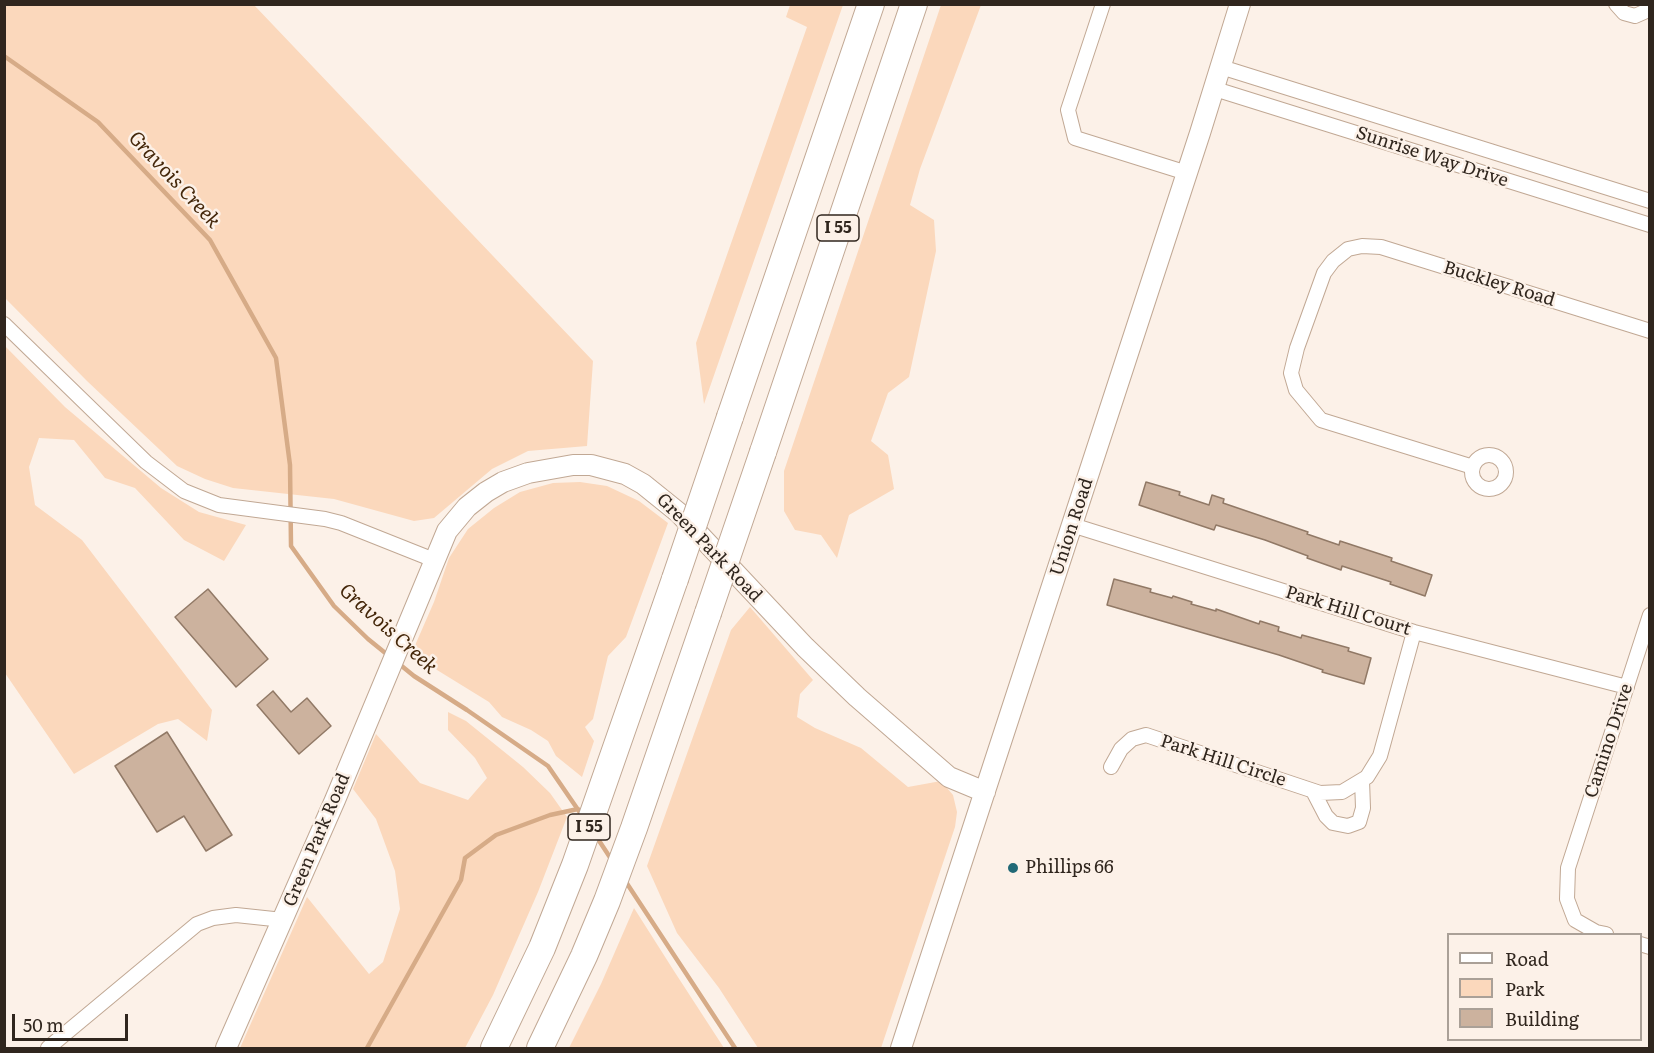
<!DOCTYPE html>
<html>
<head>
<meta charset="utf-8">
<style>
  body { margin:0 }
  #map { position:relative; width:1654px; height:1053px; overflow:hidden; background:#fcf1e8; font-family:Literata,serif }
  canvas { display:block }
  .frame { position:absolute; inset:0; border:6px solid #30261e; pointer-events:none }
  .legend { position:absolute; left:1447px; top:933px; width:195px; height:108px; box-sizing:border-box; background:#fcf1e8; border:2px solid #aaa097; margin:0; padding:8px 10px; list-style:none; font-size:18px; color:#30261e }
  .legend li { display:flex; align-items:center; gap:12px; height:30px }
  .legend b { width:30px; border:2px solid #aaa097 }
  .scale { position:absolute; left:12px; top:1014px; width:116px; height:27px; box-sizing:border-box; border:3px solid #30261e; border-top:0; padding-left:8px; font-size:18px; line-height:21px; white-space:nowrap; color:#30261e; -webkit-text-stroke:4px #fcf1e8; paint-order:stroke }
</style>
</head>
<body>
<div id="map">
<canvas width="1654" height="1053"></canvas>
<div class="frame"></div>
<ul class="legend">
<li><b style="height:8px;background:#fff"></b>Road</li>
<li><b style="height:16px;background:#fbd8bc"></b>Park</li>
<li><b style="height:16px;background:#ccb29e"></b>Building</li>
</ul>
<div class="scale">50 m</div>
</div>
<script>
const ctx = document.querySelector('canvas').getContext('2d');
ctx.lineJoin = 'round';
function fill(path, color) { ctx.fillStyle = color; ctx.fill(path, 'evenodd'); }
const poly = rows => new Path2D(rows.map(r => 'M' + r).join(''));
function strokePath(path, color, width, dash) { ctx.strokeStyle = color; ctx.lineWidth = width; ctx.lineCap = dash ? 'butt' : 'round'; ctx.setLineDash(dash || []); ctx.stroke(path); }
function label(font, color, halo, rows, align = 'center') {
  ctx.font = font + ' Literata,serif'; ctx.lineWidth = 5; ctx.setLineDash([]); ctx.textBaseline = 'middle'; ctx.strokeStyle = halo; ctx.fillStyle = color; for (const [text, x, y, turn = 0] of rows) {
    ctx.save(); ctx.translate(x, y); ctx.rotate((+turn || 0) * Math.PI / 180); ctx.textAlign = isNaN(turn) ? turn : align; if (halo) ctx.strokeText(text, 0, 0); ctx.fillText(text, 0, 0); ctx.restore();
  }
}
const green = poly([
  [4,5,254,5,593,361,587,446,528,451,492,469,434,518,414,521,334,499,233,488,205,479,177,466,87,381,5,298],
  [790,5,843,5,704,404,696,343,807,27,786,17],
  [941,5,981,5,920,169,910,205,934,220,936,251,909,377,888,393,871,441,888,455,894,489,849,515,837,558,821,535,795,530,784,511,784,471],
  [4,345,65,407,161,488,199,512,246,525,224,561,184,540,135,488,105,478,74,440,39,438,29,467,35,505,82,540,212,710,207,741,178,719,158,724,74,774,5,673],
  [580,482,607,486,639,501,668,523,626,637,608,656,593,719,585,727,594,741,582,777,556,756,548,741,531,730,502,717,489,702,437,670,413,650,434,602,449,558,468,529,494,508,520,492,553,483],
  [750,607,813,680,800,694,797,717,815,728,861,748,908,787,941,781,953,795,957,812,955,827,881,1048,758,1048,719,988,677,933,647,866,731,630],
  [448,712,466,721,523,767,550,793,567,817,538,892,493,995,465,1048,240,1048,307,897,369,974,383,962,400,909,395,871,376,819,353,789,376,734,420,783,468,800,487,778,475,758,448,730],
  [634,908,674,971,724,1048,569,1048,601,984]
]);
const stream = poly([
  [4,56,98,122,210,240,276,358,290,465,291,546,334,606,368,639,389,656],
  [398,663,414,676,467,710,548,766,583,817],
  [596,836,613,862],
  [624,879,735,1048],
  [367,1048,461,880,465,858,496,835,550,815,578,809]
]);
const building = poly([
  [1146,482,1180,492,1179,495,1209,505,1212,495,1224,499,1223,503,1308,532,1307,534,1339,545,1340,541,1392,558,1391,561,1432,575,1425,596,1390,584,1391,582,1342,566,1341,570,1307,558,1308,556,1265,540,1216,525,1214,530,1139,505,1146,482],
  [1114,579,1151,589,1150,592,1172,598,1173,596,1192,602,1191,604,1216,611,1216,609,1259,624,1260,621,1279,627,1278,631,1301,638,1302,635,1349,648,1348,651,1371,658,1364,684,1322,672,1323,670,1279,655,1107,605,1114,579],
  [208,589,268,659,236,687,175,617,208,589],
  [273,691,291,712,307,698,331,726,299,754,257,705,273,691],
  [167,732,232,835,206,851,184,816,157,832,115,766,167,732]
]);
const street = poly([
  [1103,4,1068,110,1075,138,1187,173],
  [1616,4,1624,13,1635,16,1644,12,1650,7],
  [1221,67,1650,201],
  [1215,89,1650,225],
  [4,324,146,462,184,491,219,505,325,519,341,523,434,560],
  '1472 472a17 17 0 1 1 34 0a17 17 0 1 1-34 0Z',
  [1473,467,1321,420,1296,390,1291,373,1297,348,1324,273,1333,261,1348,249,1362,246,1381,247,1650,331],
  [1072,525,1414,632,1627,687],
  [1111,767,1121,749,1132,739,1146,735,1320,793,1342,792,1367,777,1380,756,1414,632],
  [1313,791,1326,816,1333,823,1348,826,1359,822,1363,808,1362,780],
  [1606,934,1596,932,1575,920,1567,899,1568,868,1650,615],
  [1640,944,1650,947],
  [48,1048,197,924,213,918,236,915,283,920]
]);
const secondary = poly([
  [226,1048,335,800,447,531,467,507,486,492,503,482,528,473,573,465,591,465,625,474,643,484,679,513,805,647,857,697,949,777,985,792],
  [901,1048,1200,133,1240,4]
]);
const highway = poly([
  [730,417,871,4],
  [763,452,914,4],
  [494,1048,542,948,575,865,675,579],
  [540,1048,584,956,607,901,634,828,708,613]
]);
const highwayBridge = poly([
  [675,579,730,417],
  [708,613,763,452]
]);
const markers = [
  [1013,868,6,"#216976"]
];
const shields = [
  [838,228,42],
  [589,827,42]
];
const shieldNames = [
  ["I 55",838,228],
  ["I 55",589,827]
];
const streetNames = [
  ["Sunrise Way Drive",1432,157,18],
  ["Buckley Road",1499,284,17],
  ["Union Road",1072,527,-72],
  ["Green Park Road",709,548,46],
  ["Park Hill Court",1348,611,17],
  ["Camino Drive",1609,741,-72],
  ["Park Hill Circle",1223,761,18],
  ["Green Park Road",317,840,-67]
];
const poiNames = [
  ["Phillips 66",1025,868]
];
const waterNames = [
  ["Gravois Creek",174,180,47],
  ["Gravois Creek",388,629,42]
];
fill(green, '#fbd8bc');
strokePath(stream, '#d6ab87', 4.5);
fill(building, '#ccb29e');
strokePath(building, '#917966', 1.5);
strokePath(street, '#c1a894', 16);
strokePath(secondary, '#c1a894', 22);
strokePath(highway, '#c1a894', 28);
strokePath(street, '#fff', 14);
strokePath(secondary, '#fff', 20);
strokePath(highway, '#fff', 26);
strokePath(highwayBridge, '#c1a894', 28, []);
strokePath(highwayBridge, '#fff', 26);
for (const [x, y, r, color] of markers) { const dot = new Path2D(); dot.arc(x, y, r, 0, 2 * Math.PI); ctx.fillStyle = color; ctx.fill(dot); strokePath(dot, '#fcf1e8', 2); }
for (const [x, y, w] of shields) { const box = new Path2D(); box.roundRect(x - w / 2, y - 13, w, 26, 4.5); ctx.fillStyle = '#fcf1e8'; ctx.fill(box); strokePath(box, '#30261e', 1.5); }
label('bold 16px', '#30261e', null, shieldNames);
label('18px', '#30261e', '#fcf1e8', streetNames);
label('18px', '#30261e', '#fcf1e8', poiNames, 'left');
label('italic 20px', '#44270a', '#fcf1e8', waterNames);
</script>
</body>
</html>
